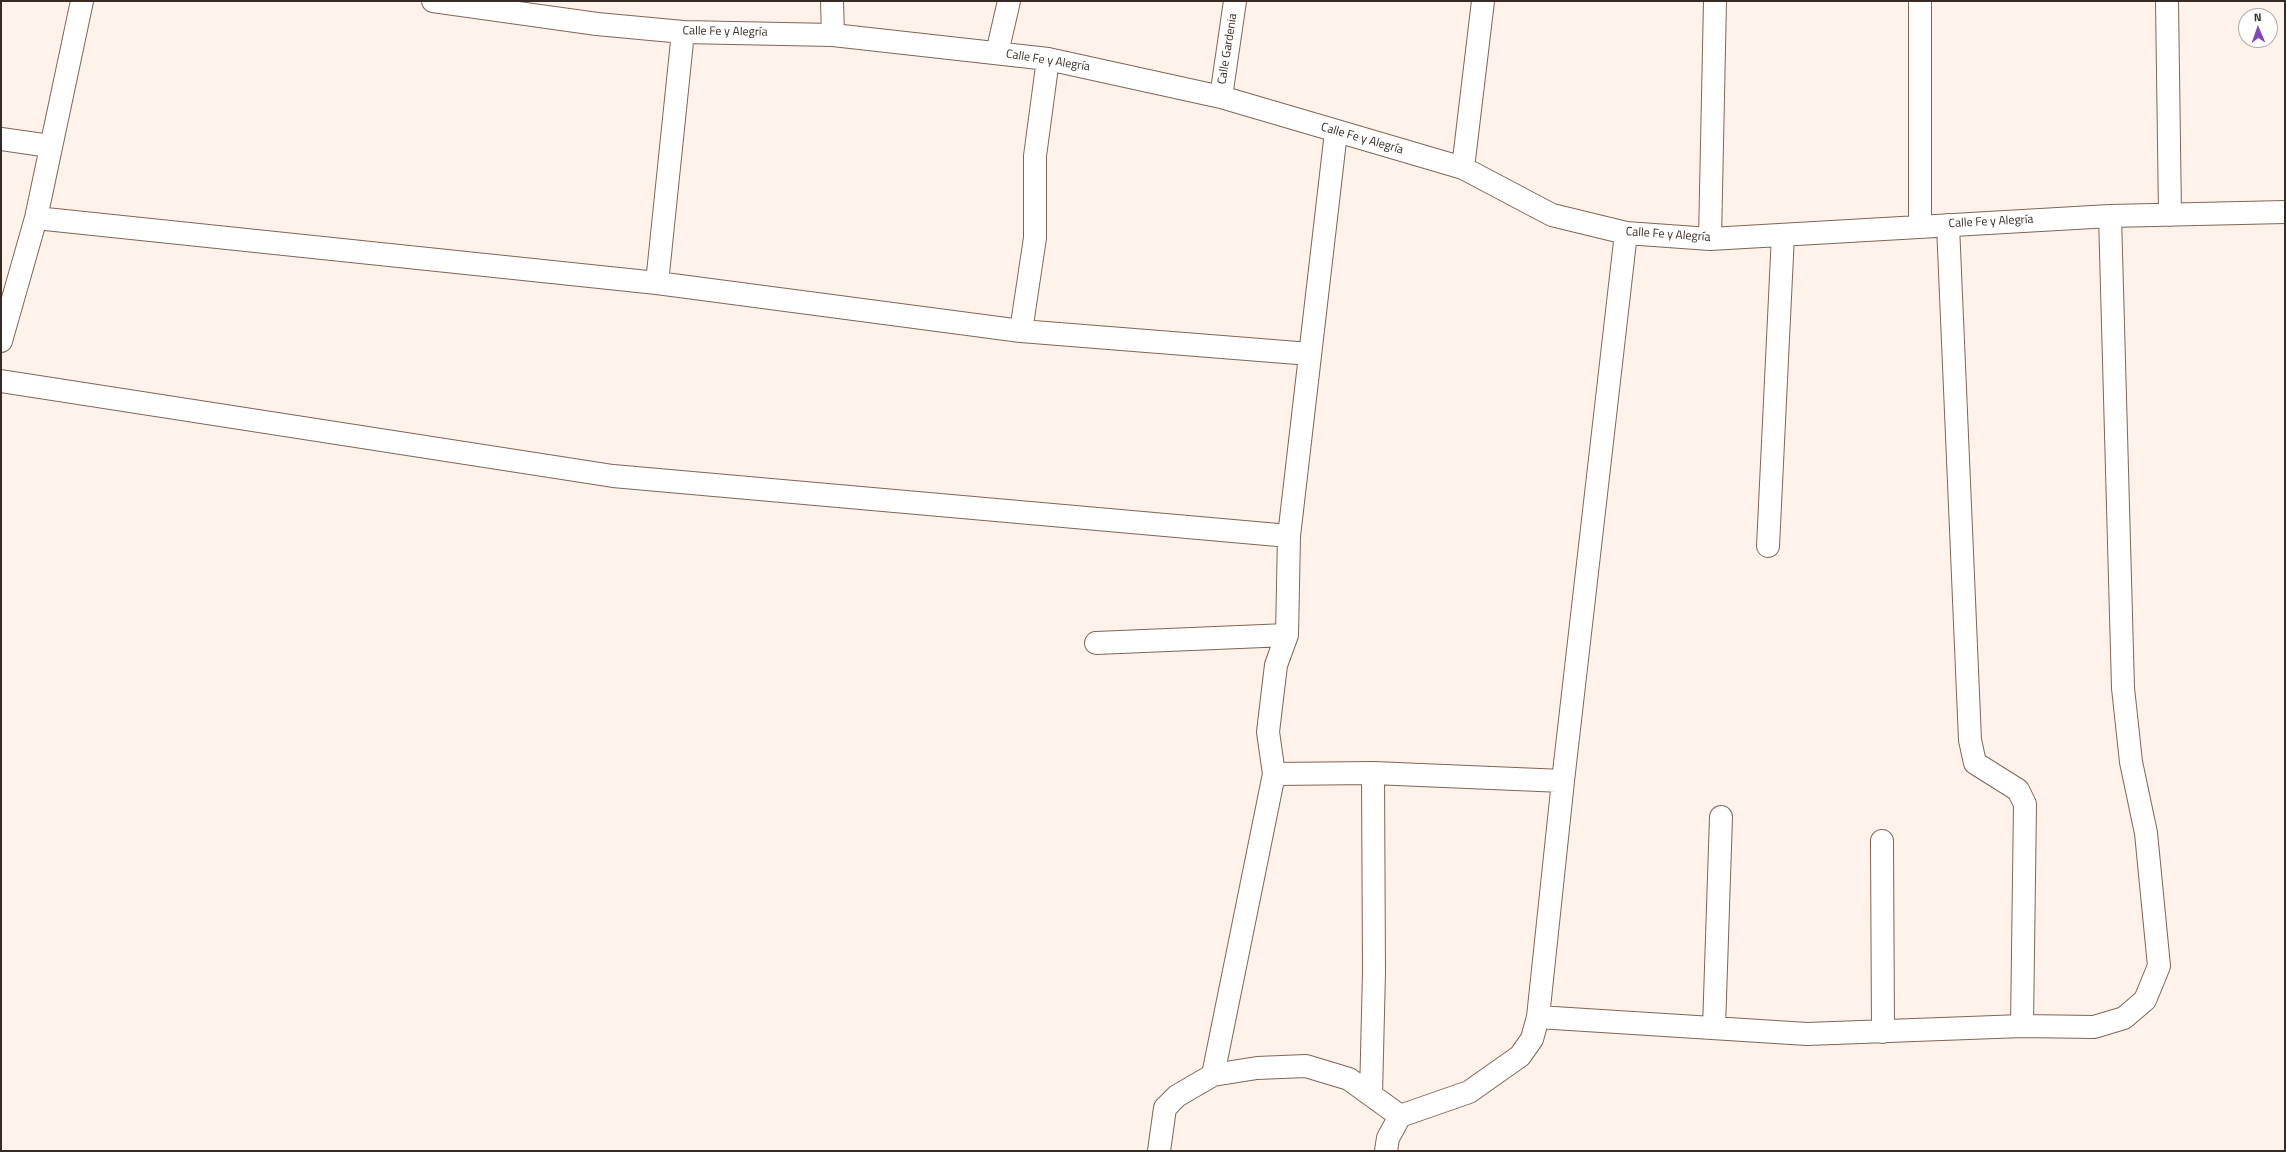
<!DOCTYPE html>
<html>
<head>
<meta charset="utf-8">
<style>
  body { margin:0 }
  #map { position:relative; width:2286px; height:1152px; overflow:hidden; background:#fff2eb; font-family:"Titillium Web",sans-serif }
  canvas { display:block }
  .frame { position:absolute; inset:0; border:2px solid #362b24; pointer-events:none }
  .north { position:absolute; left:2238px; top:8px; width:40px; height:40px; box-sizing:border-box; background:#fff; border:1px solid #afaaa7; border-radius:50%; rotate:358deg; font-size:11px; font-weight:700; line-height:16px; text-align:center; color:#362b24 }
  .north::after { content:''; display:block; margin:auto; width:14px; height:18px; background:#7f46bd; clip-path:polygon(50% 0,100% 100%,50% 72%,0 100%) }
</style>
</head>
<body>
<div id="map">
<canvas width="2286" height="1152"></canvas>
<div class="frame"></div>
<div class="north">N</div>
</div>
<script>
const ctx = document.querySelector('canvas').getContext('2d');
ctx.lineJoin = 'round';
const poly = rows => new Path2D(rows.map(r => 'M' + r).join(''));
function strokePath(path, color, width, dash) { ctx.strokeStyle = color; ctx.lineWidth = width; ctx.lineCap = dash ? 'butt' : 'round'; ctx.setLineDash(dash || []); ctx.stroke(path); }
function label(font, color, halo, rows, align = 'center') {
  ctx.font = font + ' "Titillium Web",sans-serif'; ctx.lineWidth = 4; ctx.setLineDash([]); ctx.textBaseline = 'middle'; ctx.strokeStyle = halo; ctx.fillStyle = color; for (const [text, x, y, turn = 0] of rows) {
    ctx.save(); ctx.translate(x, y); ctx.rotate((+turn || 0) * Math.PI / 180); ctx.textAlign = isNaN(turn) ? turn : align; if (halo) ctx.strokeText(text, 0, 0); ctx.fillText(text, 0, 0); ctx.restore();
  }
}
const minor = poly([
  [433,1,597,24,683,32,833,35,1048,59,1221,97,1463,168,1552,215,1626,233,1710,239,2110,216,2285,212],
  [832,1,833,35],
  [1920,1,1920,226],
  [2167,1,2170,215],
  [997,53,1009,1],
  [1221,97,1235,1],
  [1336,132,1289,536,1287,635,1276,665,1268,732,1274,774,1373,773,1563,781],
  [1,139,50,146],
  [1463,168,1483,1],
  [36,218,657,283,1021,331,1310,354],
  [1948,225,1970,740,1975,763,2018,790,2025,804,2022,1026],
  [1710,239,1715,1],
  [657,283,683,32],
  [1021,331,1035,238,1035,156,1048,59],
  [1,341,36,218,82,1],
  [1,381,613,476,1289,536],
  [1768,546,1783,235],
  [1096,643,1287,635],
  [1882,841,1883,1032],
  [1538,1017,1807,1034,2022,1026,2094,1027,2124,1018,2145,1000,2159,966,2146,833,2131,762,2123,688,2110,216],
  [1714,1028,1721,817],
  [1213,1075,1274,774],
  [1371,1095,1374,972,1373,773],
  [1159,1151,1165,1108,1177,1096,1213,1075,1257,1068,1306,1066,1349,1079,1400,1116],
  [1386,1151,1388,1138,1400,1116,1469,1092,1520,1056,1532,1039,1538,1017,1563,781,1626,233]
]);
const streetNames = [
  ["Calle Fe y Alegría",725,32,1],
  ["Calle Gardenia",1228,49,-81],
  ["Calle Fe y Alegría",1048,61,9],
  ["Calle Fe y Alegría",1362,139,16],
  ["Calle Fe y Alegría",1991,222,-3],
  ["Calle Fe y Alegría",1668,235,4]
];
strokePath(minor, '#806555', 24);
strokePath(minor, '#fff', 22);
label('12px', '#362b24', '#fff', streetNames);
</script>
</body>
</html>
